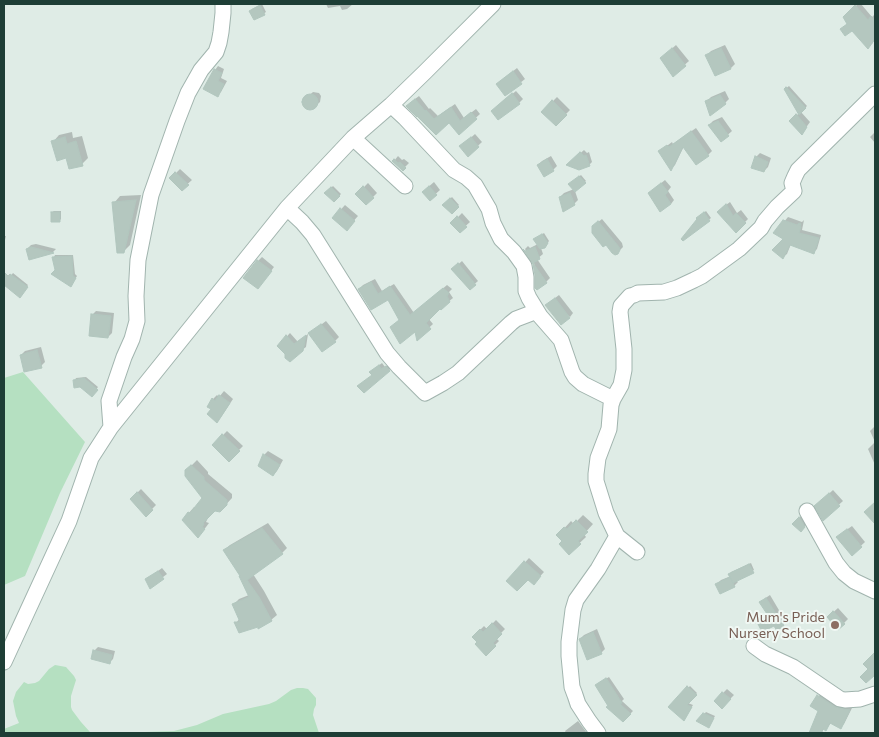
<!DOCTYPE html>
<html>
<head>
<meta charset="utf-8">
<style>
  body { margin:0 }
  #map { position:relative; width:879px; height:737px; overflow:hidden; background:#dfece6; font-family:Commissioner,sans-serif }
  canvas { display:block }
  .frame { position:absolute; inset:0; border:5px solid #1e3e36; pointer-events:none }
</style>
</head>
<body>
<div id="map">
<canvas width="879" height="737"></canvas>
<div class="frame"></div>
</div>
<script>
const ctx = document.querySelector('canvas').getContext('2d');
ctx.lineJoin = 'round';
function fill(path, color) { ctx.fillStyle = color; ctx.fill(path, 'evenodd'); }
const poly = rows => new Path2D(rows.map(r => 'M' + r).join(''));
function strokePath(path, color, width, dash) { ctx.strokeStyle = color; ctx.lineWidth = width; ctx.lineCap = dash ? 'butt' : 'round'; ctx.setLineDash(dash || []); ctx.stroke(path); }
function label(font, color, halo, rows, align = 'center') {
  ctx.font = font + ' Commissioner,sans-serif'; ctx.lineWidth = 4; ctx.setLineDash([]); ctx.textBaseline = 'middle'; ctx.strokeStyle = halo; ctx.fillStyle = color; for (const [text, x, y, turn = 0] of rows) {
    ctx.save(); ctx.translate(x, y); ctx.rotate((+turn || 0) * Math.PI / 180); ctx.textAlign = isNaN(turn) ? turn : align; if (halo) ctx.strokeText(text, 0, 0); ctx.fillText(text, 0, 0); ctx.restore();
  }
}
const green = poly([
  [23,372,85,442,60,493,25,576,4,585,4,378],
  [55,665,66,667,74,676,76,680,71,696,71,707,72,710,81,722,90,732,89,733,4,733,4,729,19,723,16,716,13,701,16,692,24,682,28,684,35,683,39,681,49,669],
  [297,688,303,688,308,689,316,698,316,705,314,709,313,715,319,733,139,733,145,732,174,731,197,725,223,714,269,704,276,701,291,690]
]);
const shadow = poly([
  [262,4,266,12,255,19,252,9],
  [326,4,353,4,347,9,342,10,340,6,328,8],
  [858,4,861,4,872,17,875,14,875,39,872,44,853,29,842,29,848,23,844,17],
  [676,45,689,61,673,75,666,54],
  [725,45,735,64,731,68,715,75,707,55,711,51],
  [218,66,224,69,221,78,227,81,221,92,217,95,215,70],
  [517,68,525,79,505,95,497,84],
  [789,86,807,106,801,112,810,122,802,133,791,121,799,113,785,89],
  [516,91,523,99,519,103,496,107],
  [725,91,729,99,725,103,707,101,711,97],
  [313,92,319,93,321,96,320,102,312,109,306,107,304,103,305,99],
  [419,96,429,109,430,108,438,116,455,104,464,118,476,109,480,114,459,133,449,121,436,133,411,102],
  [557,97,570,110,556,124,543,111],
  [722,117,732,131,722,140,709,125,713,121],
  [696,128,712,151,708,155,684,146,675,165,671,169,660,151,672,142,673,144],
  [72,132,73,138,82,136,88,158,82,164,67,157,53,142,59,135],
  [875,132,875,143,870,137],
  [475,134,482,142,468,155,465,143],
  [584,150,587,153,589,152,592,162,589,165,568,164],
  [760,153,771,158,768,167,764,171,756,157],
  [398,156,402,160,404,159,409,163,403,169,394,161],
  [551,156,557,166,553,170,538,165,542,161],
  [180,169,192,180,182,189,171,178],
  [581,175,586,181,575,191,578,200,574,204,560,197,564,193,574,189,570,184],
  [665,180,671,187,668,191,674,200,671,204,654,189],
  [434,182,440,190,430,199,427,188],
  [368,183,377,193,366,204,357,194],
  [333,186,341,194,334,201,326,193],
  [141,195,130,245,124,251,114,203,120,196],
  [452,197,459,205,452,212,444,205],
  [730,202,737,213,741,210,748,219,736,231,722,208],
  [345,205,358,216,350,225,333,218],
  [54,211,61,211,61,219,59,221,52,212],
  [706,211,711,218,684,239,699,217],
  [462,213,470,222,460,231,452,223],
  [788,217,802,222,804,220,802,230,821,235,817,249,814,252,791,244,787,254,783,257,785,239,775,233],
  [602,219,622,243,623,247,617,253,597,223],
  [544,233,549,241,546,245,541,248,543,254,537,259,550,278,546,282,536,275,534,263,525,249,528,246,530,248,538,244,537,238],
  [4,236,6,236,4,244],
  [36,244,56,249,53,252,30,259,27,249,31,245],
  [55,255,73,255,75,274,77,276,72,284,56,271,54,257],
  [262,257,274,267,261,284,258,261],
  [462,261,478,281,470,288,453,269],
  [13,273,28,285,20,296,4,284],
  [375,279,382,291,394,284,414,313,447,285,452,289,449,292,453,298,428,318,433,324,418,338,416,330,401,320,388,299,359,289,363,285],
  [559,295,573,313,570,317,550,302],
  [96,311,114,313,112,333,108,337,92,315],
  [326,321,339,337,335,341,314,330],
  [290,333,298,342,308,334,306,347,302,350,287,354,278,346],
  [41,347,45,362,41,366,21,355,25,351],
  [382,363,385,367,389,364,392,367,389,370,373,375,374,369],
  [86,377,98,387,92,395,75,380,76,378],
  [224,391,233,399,221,417,217,421,212,409,213,399,217,395,219,397],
  [875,426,875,465,868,449,875,442,870,431],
  [227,431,243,446,229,460,214,444],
  [268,451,283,460,277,471,273,475,260,465,264,455],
  [197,460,208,472,208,474,232,494,232,498,220,511,214,510,207,517,208,518,206,522,209,523,203,531,183,520,194,507,195,508,204,498,186,471],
  [141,489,156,505,146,515,131,499],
  [833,490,843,501,823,519,820,502],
  [583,515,593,524,584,534,586,537,569,553,564,541,558,535,571,521,574,524],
  [801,516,806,525,801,530,794,524],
  [268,523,287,548,282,553,253,574,264,591,277,615,271,620,236,623,240,618,234,604,239,599,249,595,241,576,224,550,230,545],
  [852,526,865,542,852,554,842,533],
  [529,558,544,572,534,583,528,578,508,581],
  [751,563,754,570,736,580,738,582,734,586,717,584,721,580,731,576,730,574,731,572],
  [162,568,167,574,150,587,146,580],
  [770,595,786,622,783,625,774,624,757,620,760,617,767,613,764,599],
  [838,608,848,619,844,623,828,617],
  [496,620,505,629,496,638,499,641,486,654,479,642,473,637,484,626,487,629],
  [597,629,605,649,601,653,580,639,584,635],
  [98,647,115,651,113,659,109,663,94,651],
  [609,677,624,699,622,701,633,711,623,721,609,706,599,683],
  [690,686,697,693,688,703,693,705,685,718,670,707],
  [727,689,734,695,722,707,715,701],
  [822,692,853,706,844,724,840,728,831,723,826,729,824,728,822,733,810,733,820,711,812,705],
  [706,712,715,716,710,725,698,721],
  [578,721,587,733,566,733,565,731]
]);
const building = poly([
  [260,5,265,15,254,20,249,11,260,5],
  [855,5,868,20,871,16,875,21,875,39,868,49,852,31,845,36,840,29,847,24,843,17,855,5],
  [672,48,686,66,673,77,660,58,672,48],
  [721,48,731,69,715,76,705,55,721,48],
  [214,69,222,73,218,81,224,84,218,97,203,89,214,69],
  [513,71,522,84,505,96,496,84,513,71],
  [786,87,806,108,799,115,784,89,786,87],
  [512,93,520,104,498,120,491,111,512,93],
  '302 102a8 8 0 1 1 16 0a8 8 0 1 1-16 0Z',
  [720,95,726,104,710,116,705,101,720,95],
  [415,99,425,111,426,110,434,119,451,107,460,121,471,112,477,119,459,135,449,123,436,135,417,116,417,117,406,106,415,99],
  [552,100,567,115,556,126,541,112,552,100],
  [796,114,807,127,802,135,789,121,796,114],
  [718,121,729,136,721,142,708,125,718,121],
  [691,131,709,156,696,165,683,147,671,171,658,151,667,145,669,147,691,131],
  [65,137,67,144,76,141,83,166,69,169,66,158,57,161,51,141,65,137],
  [471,137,479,147,468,157,459,146,471,137],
  [580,152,584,156,586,155,590,166,579,170,566,165,580,152],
  [755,156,768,162,764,172,751,168,755,156],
  [394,159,398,163,400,162,406,168,403,171,392,161,394,159],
  [547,159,554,171,544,177,537,165,547,159],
  [175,172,189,185,182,191,169,178,175,172],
  [579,176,586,183,575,192,568,184,579,176],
  [661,183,668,192,665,195,671,204,660,212,648,193,661,183],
  [363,186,374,198,366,205,355,194,363,186],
  [429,186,437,195,430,201,422,192,429,186],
  [331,187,340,196,334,202,324,193,331,187],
  [570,193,575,205,563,212,559,197,570,193],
  [450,198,459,207,452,214,442,205,450,198],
  [136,200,124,253,117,253,112,202,136,200],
  [726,204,733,216,736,213,746,223,736,233,717,212,726,204],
  [340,208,355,221,347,231,332,218,340,208],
  [51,212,60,212,60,222,51,222,51,212],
  [704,212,710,221,683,241,681,239,697,219,696,218,704,212],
  [457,216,467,227,460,233,450,223,457,216],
  [783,220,797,225,799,223,801,224,800,226,801,227,799,233,819,238,814,254,790,245,783,259,772,250,783,239,773,233,783,220],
  [598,221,619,247,620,250,618,254,615,255,612,253,606,245,603,247,592,233,592,226,598,221],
  [542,234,548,243,545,248,540,249,533,239,542,234],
  [31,247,54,253,29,260,26,249,31,247],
  [535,247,540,259,533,263,547,283,537,290,535,288,535,275,533,264,523,249,525,251,535,247],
  [72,256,73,276,76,278,71,287,51,274,55,270,52,257,72,256],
  [257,260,272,271,258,289,243,278,257,260],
  [458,263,476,285,470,290,451,269,458,263],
  [4,272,8,276,10,274,28,287,20,298,4,285,4,272],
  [371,282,378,294,390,286,410,315,443,288,449,293,447,296,450,302,441,310,440,309,426,323,431,329,417,341,415,332,400,344,390,327,399,320,388,300,371,310,358,289,371,282],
  [555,298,570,318,561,325,545,305,555,298],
  [91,314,111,316,108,338,89,336,91,314],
  [321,324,336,342,322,352,308,333,321,324],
  [286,335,294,344,306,335,303,351,290,362,285,358,285,354,277,346,286,335],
  [37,350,42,368,24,372,20,355,37,350],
  [379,365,381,369,386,366,390,371,364,393,357,386,372,375,369,372,379,365],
  [84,378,98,390,92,397,80,387,74,388,73,380,84,378],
  [219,395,230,403,217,423,207,414,211,409,207,407,212,398,215,401,219,395],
  [222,434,240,451,229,462,212,445,222,434],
  [263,454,280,465,273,476,258,466,263,454],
  [191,465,204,477,204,480,227,500,227,505,220,512,215,511,203,523,204,524,202,527,205,529,198,538,182,520,188,512,190,513,202,498,185,476,185,470,191,465],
  [137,492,153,510,146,517,130,499,137,492],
  [829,493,840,506,823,521,814,506,829,493],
  [875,502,875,524,864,512,875,502],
  [799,517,805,527,801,532,792,524,799,517],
  [576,520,588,532,578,541,581,544,569,555,559,544,562,541,556,535,564,527,567,529,576,520],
  [262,528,283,554,247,580,259,597,272,621,258,629,258,627,239,633,234,622,240,622,232,604,249,597,239,576,240,576,223,550,262,528],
  [847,529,862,547,852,556,836,537,847,529],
  [524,561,541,576,534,585,528,580,517,591,506,581,524,561],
  [749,564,754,573,733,583,728,574,749,564],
  [158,571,164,579,150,589,145,579,158,571],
  [730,577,735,587,720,594,715,584,730,577],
  [766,598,784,626,777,631,774,626,762,632,756,620,767,614,759,602,766,598],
  [833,611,845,624,838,630,827,617,833,611],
  [492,623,502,634,493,643,496,646,486,656,475,644,477,642,472,637,480,629,483,632,492,623],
  [593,632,602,654,587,660,579,639,593,632],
  [93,650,112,655,110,664,91,659,93,650],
  [875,652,875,677,874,676,866,683,860,677,868,669,863,664,875,652],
  [606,678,622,703,620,704,631,714,623,722,606,707,608,706,595,685,606,678],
  [687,686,697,695,687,705,692,707,684,721,668,707,687,686],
  [722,692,731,699,722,709,714,701,722,692],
  [817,695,835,707,850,710,841,729,830,723,826,731,823,729,821,733,809,733,818,711,810,706,817,695],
  [703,713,714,718,709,728,696,721,703,713]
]);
const minor = poly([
  [391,105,405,118,454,170,466,177,475,185,489,209,493,223,501,239,514,252,524,266,526,277,526,291,529,298,540,316,561,340,572,372,575,377,583,384,613,399],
  [353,138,405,186],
  [287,208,302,222,313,235,387,353,399,367,425,393,443,383,458,373,511,323,516,319,537,311],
  [111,427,109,401,124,357,132,339,137,321,136,296,138,260,151,195,177,121,188,93,201,70,216,52,219,43,221,32,223,13,223,4],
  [807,511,836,563,844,573,854,581,875,591],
  [617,536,637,552],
  [754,646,765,654,793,667,840,699,845,700,860,699,875,694],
  [4,662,69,521,91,458,111,427,287,208,353,138,391,105,425,72,493,4],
  [598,733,589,721,578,704,575,695,572,687,569,656,569,642,573,610,576,600,598,569,617,536,606,513,596,481,596,474,598,458,609,429,611,405,613,399,621,385,624,370,624,349,620,312,621,306,630,296,634,295,638,293,664,292,677,288,694,280,702,276,739,249,761,228,765,221,777,207,794,191,792,183,795,176,798,170,875,94]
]);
const markers = [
  [835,625,5,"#8d6e63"]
];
const educationNames = [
  ["Mum's Pride",825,617],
  ["Nursery School",825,633]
];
fill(green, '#b5e0c1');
fill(shadow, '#0003');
fill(building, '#b4c7bf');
strokePath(building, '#b1c6be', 1);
strokePath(minor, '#a1b4ae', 17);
strokePath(minor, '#fff', 15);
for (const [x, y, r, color] of markers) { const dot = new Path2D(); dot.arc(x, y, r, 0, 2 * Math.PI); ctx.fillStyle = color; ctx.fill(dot); strokePath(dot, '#f0f8f4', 2); }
label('14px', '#785e54', '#f0f8f4', educationNames, 'right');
</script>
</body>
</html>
